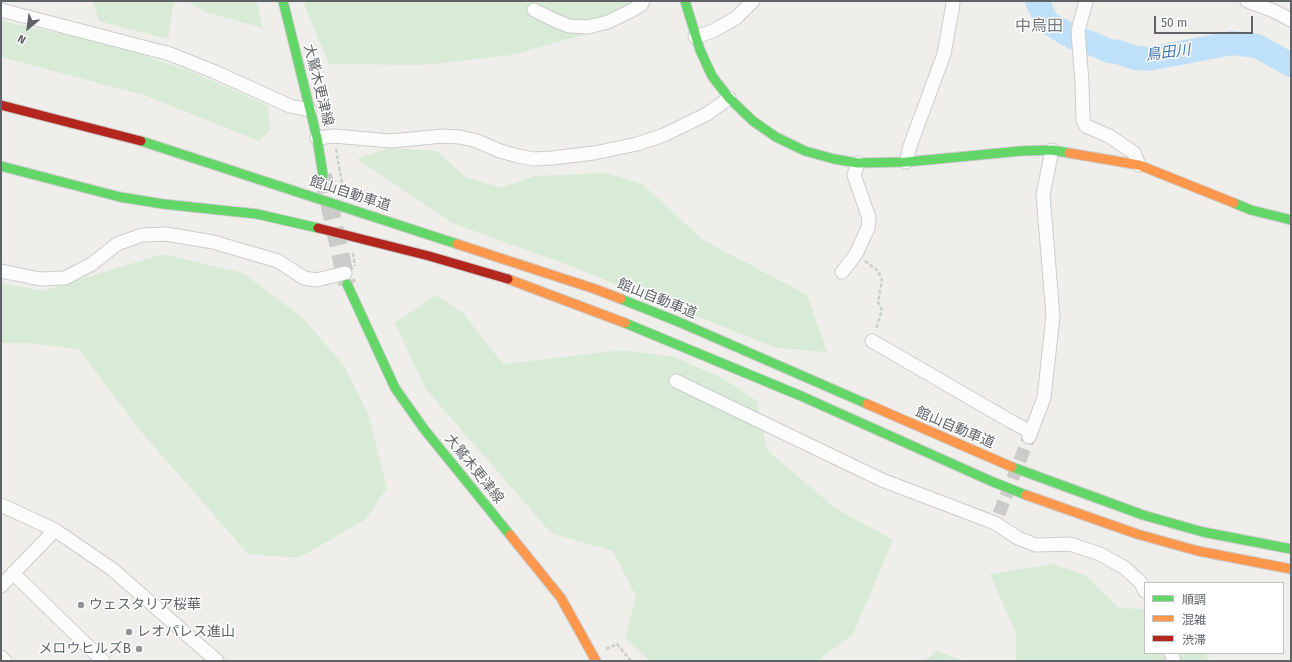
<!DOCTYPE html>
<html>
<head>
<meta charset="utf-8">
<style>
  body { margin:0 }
  #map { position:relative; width:1292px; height:662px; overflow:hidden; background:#efeeea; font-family:"Fira Sans","Noto Sans JP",sans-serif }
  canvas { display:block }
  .frame { position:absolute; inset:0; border:2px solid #5f6368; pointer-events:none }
  .legend { position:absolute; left:1144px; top:582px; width:140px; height:72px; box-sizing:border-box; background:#fff; border:1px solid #bfc1c3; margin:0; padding:5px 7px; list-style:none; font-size:12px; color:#5f6368 }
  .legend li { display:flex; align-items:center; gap:8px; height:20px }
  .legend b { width:20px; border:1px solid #bfc1c3 }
  .north { position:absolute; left:8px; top:8px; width:40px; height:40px; -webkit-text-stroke:3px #fff; paint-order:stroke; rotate:209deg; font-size:11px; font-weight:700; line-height:16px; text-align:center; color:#5f6368 }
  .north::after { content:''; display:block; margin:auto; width:14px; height:18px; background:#5f6368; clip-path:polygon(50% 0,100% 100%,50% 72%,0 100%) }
  .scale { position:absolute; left:1154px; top:16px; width:99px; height:18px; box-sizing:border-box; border:2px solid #5f6368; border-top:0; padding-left:5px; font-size:12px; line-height:14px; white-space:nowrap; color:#5f6368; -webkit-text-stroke:3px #fff; paint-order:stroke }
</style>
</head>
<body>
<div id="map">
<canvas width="1292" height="662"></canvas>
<div class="frame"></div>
<ul class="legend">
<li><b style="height:5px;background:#63d668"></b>順調</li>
<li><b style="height:5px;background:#ff974d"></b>混雑</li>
<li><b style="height:5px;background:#b3261e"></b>渋滞</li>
</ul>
<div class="north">N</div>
<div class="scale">50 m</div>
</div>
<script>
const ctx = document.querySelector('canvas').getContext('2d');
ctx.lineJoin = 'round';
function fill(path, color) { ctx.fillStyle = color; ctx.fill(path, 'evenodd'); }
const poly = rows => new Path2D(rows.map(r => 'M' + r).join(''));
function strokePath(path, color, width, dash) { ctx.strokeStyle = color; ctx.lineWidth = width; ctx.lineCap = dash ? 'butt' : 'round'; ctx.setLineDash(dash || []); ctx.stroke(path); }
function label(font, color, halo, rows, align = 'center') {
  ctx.font = font + ' "Fira Sans","Noto Sans JP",sans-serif'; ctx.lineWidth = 3; ctx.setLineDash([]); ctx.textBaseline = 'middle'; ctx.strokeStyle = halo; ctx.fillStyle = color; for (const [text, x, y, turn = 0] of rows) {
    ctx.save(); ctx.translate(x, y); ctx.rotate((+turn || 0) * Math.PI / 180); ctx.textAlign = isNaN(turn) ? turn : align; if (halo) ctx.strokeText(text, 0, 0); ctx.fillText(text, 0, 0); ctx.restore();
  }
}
const green = poly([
  [93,1,174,1,168,39,99,21],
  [187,1,256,1,263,28,208,13],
  [304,1,639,1,604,29,512,55,423,65,329,64,305,7],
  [1,21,114,45,195,73,268,106,270,130,259,141,147,96,1,57],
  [389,148,437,151,465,177,501,188,534,176,607,173,642,184,703,240,807,295,827,352,777,348,565,264,452,223,357,159],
  [163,254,243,273,303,318,344,366,368,414,387,488,365,520,298,558,248,554,144,435,78,349,26,343,1,343,1,283,43,291],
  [436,295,462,312,503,364,624,350,674,357,724,379,757,401,767,450,835,508,893,540,853,634,817,661,651,661,625,639,636,596,613,551,551,533,425,388,395,323],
  [1051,564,1085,575,1119,608,1145,609,1145,653,1205,653,1209,661,1016,661,1016,634,990,574],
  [936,651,964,661,925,661]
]);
const river = poly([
  [1037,1,1047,22,1074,38,1091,43,1109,51,1118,52,1136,58,1148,59,1232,43,1257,46,1291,65]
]);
const streetTunnel = poly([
  [999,514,1029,437]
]);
const secondaryTunnel = poly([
  [323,175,347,284]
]);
const path = poly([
  [336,149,343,189],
  [353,253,355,266],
  [865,261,878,271,882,280,878,302,882,310,876,329],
  [606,649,617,644,631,661]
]);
const street = poly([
  [1086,1,1078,31,1082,83,1083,120,1086,126,1109,136,1134,153,1139,165],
  [1247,1,1274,11,1291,20],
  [1,10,170,54,215,72,290,106,310,110],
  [534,10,554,20,569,26,588,27,608,22,629,12,641,5,643,1],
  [695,37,713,31,736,18,753,1],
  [317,138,334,136,391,141,443,136,460,137,477,141,500,151,518,156,534,159,552,158,594,153,637,144,664,135,707,114,729,98],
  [906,162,910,146,944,54,953,4],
  [1,271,40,279,65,278,92,264,117,244,142,235,166,234,213,242,278,261,304,278,316,280,345,273],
  [842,272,856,254,868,228,869,218,854,175,858,163],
  [872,341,1012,422,1031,432],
  [676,381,882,480,995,523,1018,538,1036,545,1070,544,1100,554,1125,568,1141,583,1145,591],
  [1029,437,1044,398,1053,316,1043,195,1052,150],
  [1,505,55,530,112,569,217,661],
  [13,573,103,661],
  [1,586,55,530],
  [1171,653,1174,661],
  [1,657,5,661]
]);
const fast = poly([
  [283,1,317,138,323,175],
  [685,1,700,50,712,76,729,98,753,121,776,137,805,151,834,159,858,163,906,162,1021,151,1052,150,1069,153],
  [141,141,457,244],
  [1,166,120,197,163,204,257,214,318,228],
  [1234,203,1251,210,1291,220],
  [347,284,395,388,424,429,510,535],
  [621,299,679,322,867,404],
  [625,323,801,396,993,482,1026,495],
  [1012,467,1143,515,1203,532,1291,549]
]);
const slow = poly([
  [1069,153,1139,165,1234,203],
  [457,244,595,289,621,299],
  [508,279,625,323],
  [867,404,1012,467],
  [1026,495,1137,534,1198,551,1291,569],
  [510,535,561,598,596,661]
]);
const jam = poly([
  [1,105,141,141],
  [318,228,429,256,508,279]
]);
const markers = [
  [81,605,4,"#919496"],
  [129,632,4,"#919496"],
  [139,649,4,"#919496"]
];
const streetNames = [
  ["大鷲木更津線",318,85,76],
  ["館山自動車道",350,194,18],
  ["館山自動車道",657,299,22],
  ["館山自動車道",955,428,23],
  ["大鷲木更津線",474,469,51]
];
const poiNames = [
  ["ウェスタリア桜華",89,605],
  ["レオパレス進山",137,632],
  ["メロウヒルズB",131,649,"right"]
];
const waterNames = [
  ["鳥田川",1168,53,-7]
];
const quarterNames = [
  ["中烏田",1039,27]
];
fill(green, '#d8ebd6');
strokePath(river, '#bfe0f9', 24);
strokePath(streetTunnel, '#cbcbca', 13, [13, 6]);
strokePath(secondaryTunnel, '#cbcbca', 18, [18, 9]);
strokePath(street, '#cbcccc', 15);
strokePath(fast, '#cacacb', 11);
strokePath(slow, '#cacacb', 11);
strokePath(jam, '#cacacb', 11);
strokePath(path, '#cacfcc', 2.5, [4, 2]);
strokePath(street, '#fdfcfc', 13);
strokePath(fast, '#63d668', 9);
strokePath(slow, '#ff974d', 9);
strokePath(jam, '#b3261e', 9);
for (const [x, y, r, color] of markers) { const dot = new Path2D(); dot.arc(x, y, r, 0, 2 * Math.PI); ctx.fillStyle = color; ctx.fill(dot); strokePath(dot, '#fff', 1.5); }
label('14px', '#5f6368', '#fff', streetNames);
label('14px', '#5f6368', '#fff', poiNames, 'left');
label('italic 15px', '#4174aa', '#fff', waterNames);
label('16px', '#70757a', '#fff', quarterNames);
</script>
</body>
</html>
